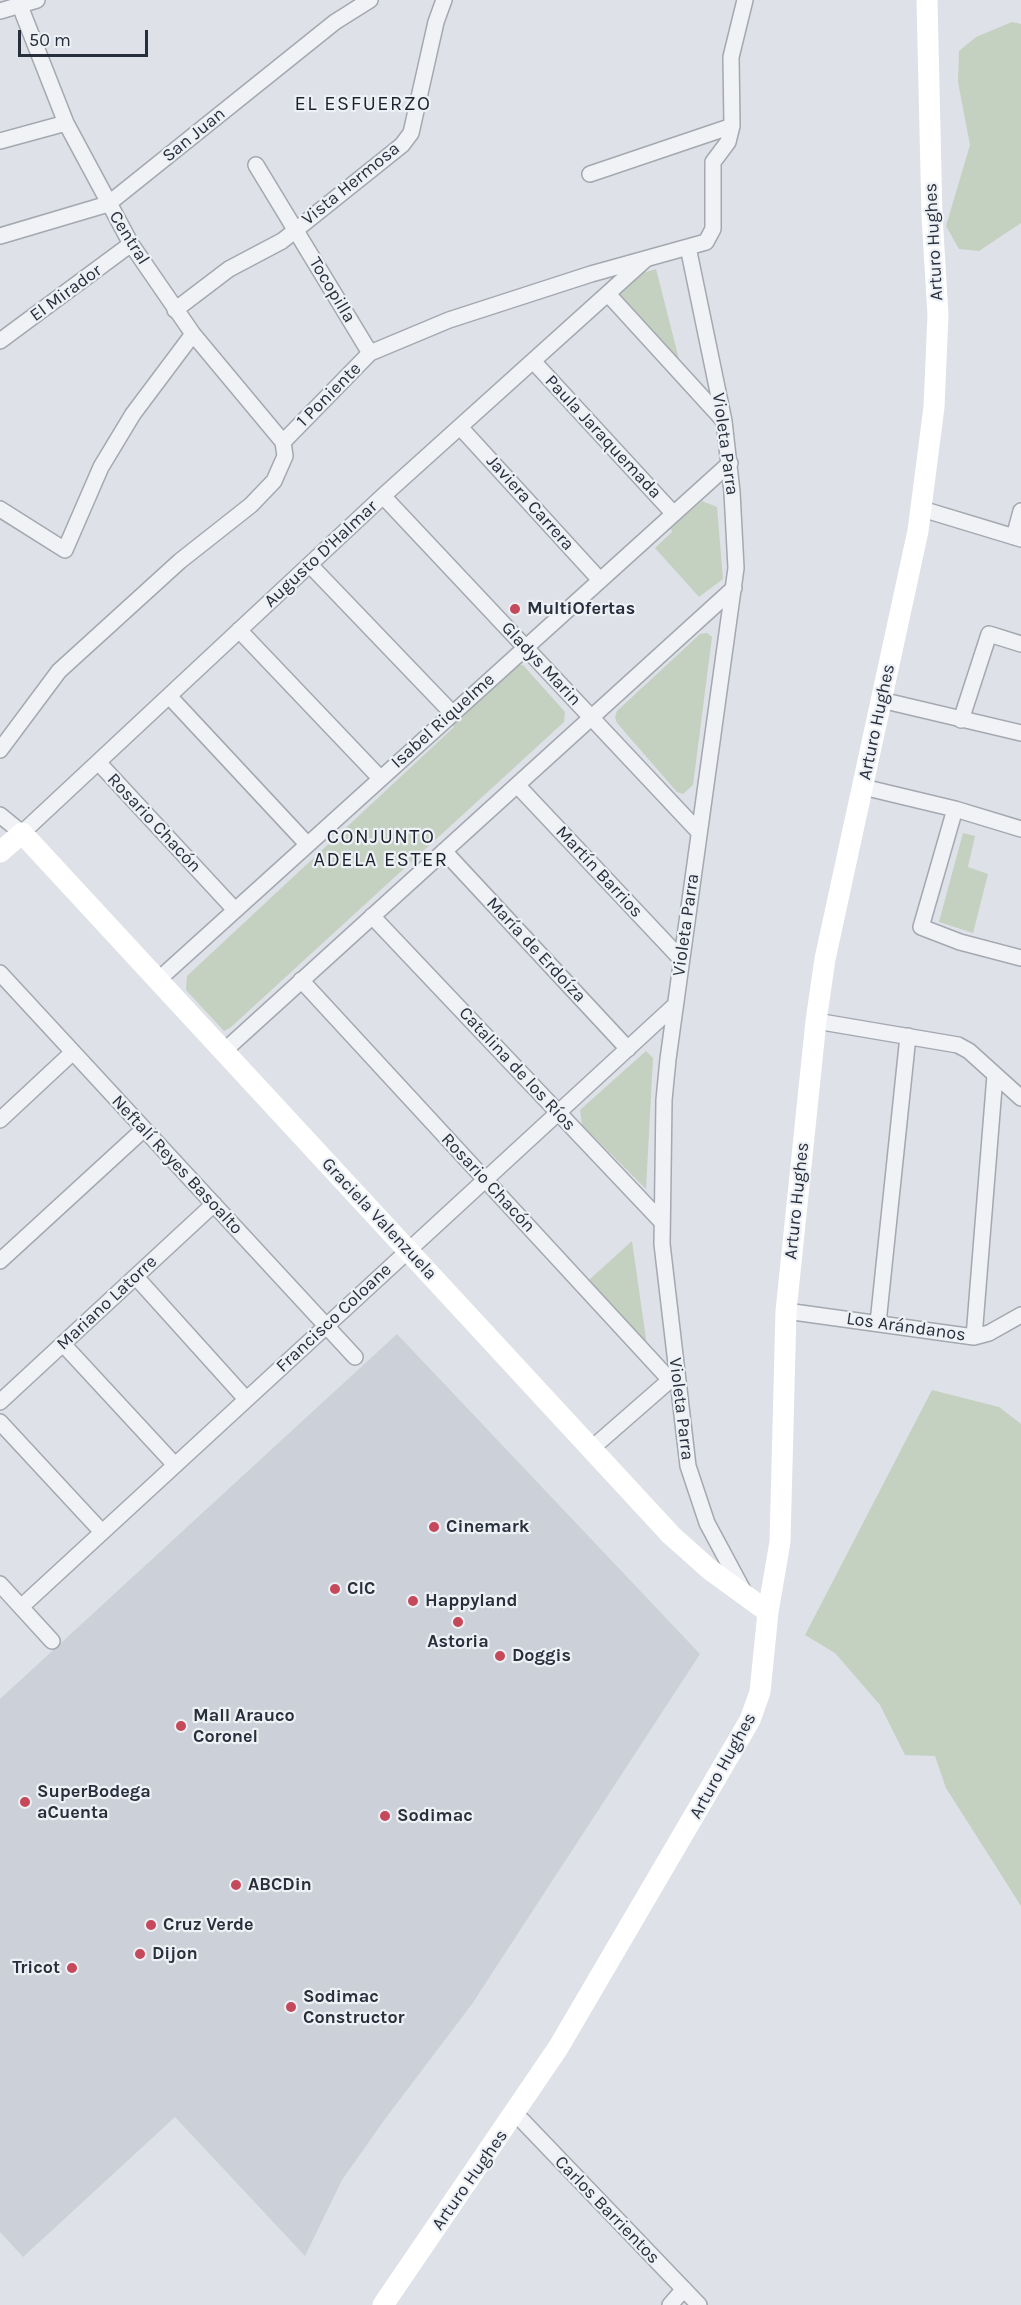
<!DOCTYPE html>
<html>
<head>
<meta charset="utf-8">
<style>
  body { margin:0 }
  #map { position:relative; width:1021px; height:2305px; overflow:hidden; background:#dee1e7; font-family:Karla,sans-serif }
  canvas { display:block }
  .scale { position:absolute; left:18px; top:30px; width:130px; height:27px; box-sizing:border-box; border:3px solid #282f3c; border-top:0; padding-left:8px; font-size:18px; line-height:21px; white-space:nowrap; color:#282f3c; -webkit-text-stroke:4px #edf0f4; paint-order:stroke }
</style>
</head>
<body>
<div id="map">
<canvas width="1021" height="2305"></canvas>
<div class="scale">50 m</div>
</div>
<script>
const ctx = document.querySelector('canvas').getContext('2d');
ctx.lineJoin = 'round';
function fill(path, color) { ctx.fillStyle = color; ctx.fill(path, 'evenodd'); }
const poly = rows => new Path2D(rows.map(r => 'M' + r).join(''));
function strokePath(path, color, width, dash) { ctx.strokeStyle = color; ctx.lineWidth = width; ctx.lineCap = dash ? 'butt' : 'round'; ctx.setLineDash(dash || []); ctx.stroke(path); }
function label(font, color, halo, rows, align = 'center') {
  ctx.font = font + ' Karla,sans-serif'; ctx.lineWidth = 4.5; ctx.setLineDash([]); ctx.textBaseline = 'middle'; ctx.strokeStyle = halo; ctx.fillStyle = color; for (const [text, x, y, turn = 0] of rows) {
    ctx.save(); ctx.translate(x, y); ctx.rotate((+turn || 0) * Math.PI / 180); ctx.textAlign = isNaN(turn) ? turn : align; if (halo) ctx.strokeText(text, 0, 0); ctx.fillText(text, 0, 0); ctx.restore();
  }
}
const built = poly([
  [397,1334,700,1654,472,2004,385,2119,342,2180,305,2256,175,2117,23,2257,0,2232,0,1699]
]);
const green = poly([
  [1012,22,1021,24,1021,223,979,251,959,249,946,226,970,145,958,82,959,51,976,37],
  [656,269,681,367,616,292,633,276],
  [702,501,717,507,723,579,699,597,655,548,672,532,671,528],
  [707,633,712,637,693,785,683,794,677,792,617,723,615,717,617,711,700,634],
  [510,664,523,665,565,712,564,722,230,1028,224,1031,186,990,187,976,454,727,450,722],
  [963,833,975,836,968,867,988,874,973,933,939,922],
  [646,1051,653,1058,646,1189,582,1125,580,1110],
  [632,1241,647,1346,589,1280],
  [932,1390,999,1407,1021,1424,1021,1906,946,1788,935,1756,905,1755,880,1705,835,1653,805,1635]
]);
const street = poly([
  [0,11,37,0],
  [0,141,66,123],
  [256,165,370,353],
  [590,174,732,126],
  [0,236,108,204,335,22,370,0],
  [688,247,724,421,732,492,736,568,668,1059,664,1100,662,1244,688,1466,707,1523,744,1592],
  [608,294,724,421],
  [175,310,229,269,282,241,402,145,411,133,436,22,444,0],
  [0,341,131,244],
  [533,361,673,513],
  [460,427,599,579],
  [283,442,370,353,449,320,591,274,706,242,713,229,713,162,728,142,732,126,731,57,745,0],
  [383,496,699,832],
  [0,509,65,550,101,467,133,414,193,334],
  [922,509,1021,539],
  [1014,537,1021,511],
  [310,565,452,713],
  [239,630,380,778],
  [169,696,307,844],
  [881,700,1021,733],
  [961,720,989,634,1021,644],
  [0,750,59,671,180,561,251,505,274,481,285,456,283,442,193,334,131,244,66,123,20,6],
  [98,762,235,910],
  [517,785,681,959],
  [863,787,955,809,1021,829],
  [955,809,921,927,960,942,1021,958],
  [0,815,22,833,383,496,646,259],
  [444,851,628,1049],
  [372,916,662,1222],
  [0,973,355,1357],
  [158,980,730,463],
  [301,980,670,1380,676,1379],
  [816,1021,958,1045,969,1051,1021,1098],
  [224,1051,734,588],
  [0,1120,73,1052],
  [0,1261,144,1129],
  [136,1277,246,1399],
  [786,1311,974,1337,989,1333,1021,1315],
  [878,1323,908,1036],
  [974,1337,995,1075],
  [63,1344,175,1465],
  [0,1402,214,1204],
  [0,1422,102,1532],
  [591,1449,670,1380],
  [0,1584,52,1641],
  [21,1607,674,1006],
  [516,2114,699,2305],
  [670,2305,684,2289]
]);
const secondary = poly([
  [0,852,22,833,671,1535,709,1569,768,1612],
  [383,2305,558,2048,750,1720,760,1692,768,1612,780,1542,786,1311,816,1021,825,959,918,531,934,407,938,315,932,216,927,0]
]);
const markers = [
  [515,609,6,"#c5495b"],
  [434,1527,6,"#c5495b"],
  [335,1589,6,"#c5495b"],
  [413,1601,6,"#c5495b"],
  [458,1622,6,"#c5495b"],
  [500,1656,6,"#c5495b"],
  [181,1726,6,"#c5495b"],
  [25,1802,6,"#c5495b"],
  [385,1816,6,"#c5495b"],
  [236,1885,6,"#c5495b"],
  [151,1925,6,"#c5495b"],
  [140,1954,6,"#c5495b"],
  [72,1968,6,"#c5495b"],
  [291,2007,6,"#c5495b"]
];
const streetNames = [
  ["San Juan",194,135,-39],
  ["Vista Hermosa",351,184,-39],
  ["Central",129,238,58],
  ["Arturo Hughes",934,242,-93],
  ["Tocopilla",332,290,59],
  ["El Mirador",66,293,-36],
  ["1 Poniente",329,395,-45],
  ["Paula Jaraquemada",603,437,47],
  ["Violeta Parra",725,444,82],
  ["Javiera Carrera",530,503,48],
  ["Augusto D'Halmar",321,554,-43],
  ["Gladys Marin",541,664,47],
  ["Isabel Riquelme",443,721,-42],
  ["Arturo Hughes",877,722,-78],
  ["Rosario Chacón",154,823,47],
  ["Martín Barrios",599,872,47],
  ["Violeta Parra",686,925,-82],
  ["María de Erdoíza",536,950,47],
  ["Catalina de los Ríos",517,1069,47],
  ["Neftalí Reyes Basoalto",177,1165,47],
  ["Rosario Chacón",488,1183,47],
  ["Arturo Hughes",797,1201,-84],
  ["Graciela Valenzuela",379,1219,47],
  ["Mariano Latorre",107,1303,-43],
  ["Francisco Coloane",334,1318,-43],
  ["Los Arándanos",906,1327,8],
  ["Violeta Parra",681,1409,83],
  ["Arturo Hughes",723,1766,-61],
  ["Arturo Hughes",470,2180,-55],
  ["Carlos Barrientos",607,2210,46]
];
const poiNames = [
  ["MultiOfertas",527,609],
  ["Cinemark",446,1527],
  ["CIC",347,1589],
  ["Happyland",425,1601],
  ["Astoria",458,1642,"center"],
  ["Doggis",512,1656],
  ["Mall Arauco",193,1716],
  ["Coronel",193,1737],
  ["SuperBodega",37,1792],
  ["aCuenta",37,1813],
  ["Sodimac",397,1816],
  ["ABCDin",248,1885],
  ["Cruz Verde",163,1925],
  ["Dijon",152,1954],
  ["Tricot",60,1968,"right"],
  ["Sodimac",303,1997],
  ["Constructor",303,2018]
];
const neighbourhoodNames = [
  ["EL ESFUERZO",363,104],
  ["CONJUNTO",381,837],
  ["ADELA ESTER",381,860]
];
fill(built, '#ccd0d8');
fill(green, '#c4d0c0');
strokePath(street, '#a4a8b0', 18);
strokePath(street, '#f0f2f5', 15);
strokePath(secondary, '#fff', 21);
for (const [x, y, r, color] of markers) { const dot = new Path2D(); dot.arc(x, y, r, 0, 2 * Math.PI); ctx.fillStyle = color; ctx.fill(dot); strokePath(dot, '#edf0f4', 2); }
label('18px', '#282f3c', '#edf0f4', streetNames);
label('bold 18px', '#282f3c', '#edf0f4', poiNames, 'left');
ctx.letterSpacing = '1.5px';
label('20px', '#1a212d', '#edf0f4', neighbourhoodNames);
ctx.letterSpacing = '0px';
</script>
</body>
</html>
